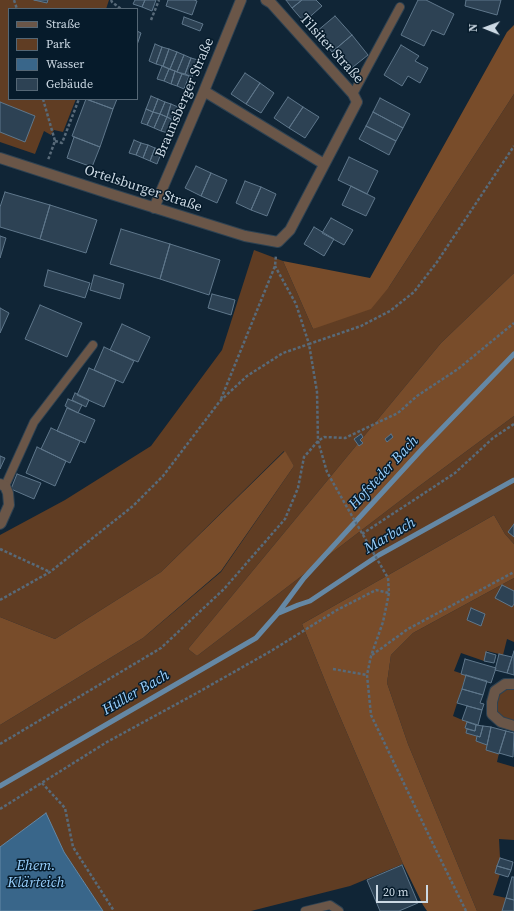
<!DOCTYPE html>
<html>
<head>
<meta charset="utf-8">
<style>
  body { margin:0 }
  #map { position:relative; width:514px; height:911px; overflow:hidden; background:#102536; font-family:"Source Serif 4",serif }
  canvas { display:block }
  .legend { position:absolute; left:8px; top:8px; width:130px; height:92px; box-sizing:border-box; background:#061b2b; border:1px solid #556775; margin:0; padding:5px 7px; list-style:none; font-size:12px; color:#ccd9e4 }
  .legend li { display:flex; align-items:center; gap:8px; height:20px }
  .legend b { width:20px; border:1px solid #556775 }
  .north { position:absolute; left:466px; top:8px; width:40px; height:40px; -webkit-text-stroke:3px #061b2b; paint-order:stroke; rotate:271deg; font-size:11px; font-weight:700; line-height:16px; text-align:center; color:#ccd9e4 }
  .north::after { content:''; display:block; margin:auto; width:14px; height:18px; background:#ccd9e4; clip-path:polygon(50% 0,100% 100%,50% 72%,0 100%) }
  .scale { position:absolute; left:376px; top:885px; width:52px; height:18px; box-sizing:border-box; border:2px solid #ccd9e4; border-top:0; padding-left:5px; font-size:12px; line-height:14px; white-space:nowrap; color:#ccd9e4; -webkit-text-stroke:3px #061b2b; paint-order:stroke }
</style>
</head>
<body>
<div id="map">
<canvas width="514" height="911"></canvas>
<ul class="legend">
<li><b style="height:5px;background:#6a5648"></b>Straße</li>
<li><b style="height:11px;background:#603d23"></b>Park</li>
<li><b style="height:11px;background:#39668a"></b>Wasser</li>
<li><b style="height:11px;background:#2d4254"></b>Gebäude</li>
</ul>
<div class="north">N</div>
<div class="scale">20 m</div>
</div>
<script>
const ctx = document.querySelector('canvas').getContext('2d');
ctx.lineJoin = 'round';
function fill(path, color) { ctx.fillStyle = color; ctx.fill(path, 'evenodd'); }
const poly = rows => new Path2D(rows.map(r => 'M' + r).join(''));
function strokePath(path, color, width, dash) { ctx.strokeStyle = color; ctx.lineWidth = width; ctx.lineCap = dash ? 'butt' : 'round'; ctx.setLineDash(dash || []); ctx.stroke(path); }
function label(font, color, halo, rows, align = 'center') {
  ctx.font = font + ' "Source Serif 4",serif'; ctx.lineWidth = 3; ctx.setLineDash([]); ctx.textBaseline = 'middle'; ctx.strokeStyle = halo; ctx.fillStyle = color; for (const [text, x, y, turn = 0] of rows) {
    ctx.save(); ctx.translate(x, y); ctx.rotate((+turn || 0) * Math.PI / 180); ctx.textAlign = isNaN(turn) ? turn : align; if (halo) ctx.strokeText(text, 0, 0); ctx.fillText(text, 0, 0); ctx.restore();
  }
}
const green = poly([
  [0,0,109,0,106,9,9,9,9,99,76,99,63,132,54,130,51,135,44,131,35,154,0,142],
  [514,94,514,273,441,343,188,649,197,656,418,487,514,416,514,544,505,534,494,515,302,624,332,698,403,864,350,886,251,911,103,911,64,852,46,814,0,847,0,725,143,638,221,572,294,466,284,451,161,572,55,639,0,617,0,535,65,500,151,446,222,350,254,250,283,261,313,329,389,287],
  [514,578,514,642,507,639,503,655,487,651,484,661,461,653,454,671,466,675,453,716,467,722,465,728,467,729,466,733,477,736,476,741,487,745,486,750,499,753,497,762,514,767,514,840,499,839,500,858,495,873,500,874,493,895,506,898,502,911,477,911,408,744,387,683,391,655,413,633],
  [514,684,514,726,492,714,494,696]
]);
const forest = poly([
  [514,25,514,94,389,287,371,309,313,329,283,261,370,278,507,32],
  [514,273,514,416,418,487,197,656,188,649,441,343],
  [285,451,294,466,221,571,143,638,0,725,0,617,55,639,161,572],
  [494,515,505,534,514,544,514,578,413,633,391,655,387,683,408,744,477,911,427,911,423,905,403,864,332,698,302,624]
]);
const water = poly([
  [46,813,64,852,103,911,0,911,0,847,46,813]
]);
const stream = poly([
  [279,613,298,605,310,601,379,555,514,480],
  [0,786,256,638,278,613,304,578,423,448,514,354]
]);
const building = poly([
  [34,0,48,0,47,3,34,0],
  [135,0,145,0,142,7,133,4,135,0],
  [145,0,156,0,152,11,142,7,145,0],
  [168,0,194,0,197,1,192,15,166,6,168,0],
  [286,0,302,0,292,8,286,0],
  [302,0,316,0,322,6,304,22,292,8,302,0],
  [418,0,426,0,454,14,444,35,432,30,424,46,401,35,418,0],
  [466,0,501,0,497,15,465,6,466,0],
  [335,16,352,35,332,52,316,32,335,16],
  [184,17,203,24,200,31,182,24,184,17],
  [137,31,141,33,137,45,137,31],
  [352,35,368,55,348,71,332,52,352,35],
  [155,44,162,47,156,64,149,61,155,44],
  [401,45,419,56,415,61,428,68,420,83,408,76,402,86,384,75,401,45],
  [162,47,169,49,163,66,156,64,162,47],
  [169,49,177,52,170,69,163,66,169,49],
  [177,52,184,55,177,72,170,69,177,52],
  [184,55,191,58,185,74,177,72,184,55],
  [191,58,198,60,192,77,185,74,191,58],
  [162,66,169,69,164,81,157,79,162,66],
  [169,69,175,71,171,84,164,81,169,69],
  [175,71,182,74,177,86,171,84,175,71],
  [245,73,260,83,246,104,231,94,245,73],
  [182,74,189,76,184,89,177,86,182,74],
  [260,83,274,93,261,113,246,104,260,83],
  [151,96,158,99,153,112,146,109,151,96],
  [288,97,303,107,289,128,274,118,288,97],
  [380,98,410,114,403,128,373,112,380,98],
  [86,99,113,109,100,147,72,136,86,99],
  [86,99,117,99,113,109,86,99],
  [158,99,165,102,160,114,153,112,158,99],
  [0,102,35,116,25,142,0,132,0,102],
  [165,102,171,104,167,117,160,114,165,102],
  [171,104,178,107,173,120,167,117,171,104],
  [303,107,319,117,305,138,289,128,303,107],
  [146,109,153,112,147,125,141,123,146,109],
  [153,112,160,114,154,128,147,125,153,112],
  [373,112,403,128,396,141,366,126,373,112],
  [160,114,167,117,161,131,154,128,160,114],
  [167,117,173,120,168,133,161,131,167,117],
  [366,126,396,141,389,155,359,139,366,126],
  [74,137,100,147,92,167,67,158,74,137],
  [134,140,141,143,136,155,129,153,134,140],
  [141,143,148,145,143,158,136,155,141,143],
  [148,145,155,148,150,161,143,158,148,145],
  [155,148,162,151,157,164,150,161,155,148],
  [349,157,378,171,367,194,338,180,349,157],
  [196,166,211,173,201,196,185,188,196,166],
  [211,173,227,180,217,203,201,196,211,173],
  [245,181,261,187,251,210,236,203,245,181],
  [351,186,375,198,366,216,342,205,351,186],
  [261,187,276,194,267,216,251,210,261,187],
  [5,192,50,205,40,239,0,227,0,207,5,192],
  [50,205,97,220,86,253,40,239,50,205],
  [331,218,353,230,344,245,322,233,331,218],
  [314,227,334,239,324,256,304,244,314,227],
  [121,229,170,244,160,279,110,264,121,229],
  [0,236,6,238,0,258,0,236],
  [170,244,220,260,209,295,160,279,170,244],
  [48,270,90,283,85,298,44,286,48,270],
  [94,275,124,284,120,299,90,290,94,275],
  [212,294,235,300,231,315,208,308,212,294],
  [40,305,82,323,67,357,25,339,40,305],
  [0,308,9,313,0,333,0,308],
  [122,324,150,337,138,362,110,350,122,324],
  [104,347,134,361,123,383,94,370,104,347],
  [89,368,116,380,104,407,77,395,89,368],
  [75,393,89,400,86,407,72,400,75,393],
  [68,399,82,405,78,413,65,406,68,399],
  [67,408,95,420,85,443,57,431,67,408],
  [51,428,80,441,70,463,41,449,51,428],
  [361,434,363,437,360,440,363,443,359,446,354,439,361,434],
  [391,434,393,437,387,442,385,439,391,434],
  [37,447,66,461,55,486,26,473,37,447],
  [0,456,5,458,0,469,0,456],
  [17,474,41,483,34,499,11,489,17,474],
  [514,524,514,537,508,532,514,524],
  [502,585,514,591,514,604,512,607,495,598,502,585],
  [471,608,485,614,481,626,467,620,471,608],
  [514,651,514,675,507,673,514,651],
  [486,652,496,655,494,663,484,661,486,652],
  [499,654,512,657,507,673,495,670,499,654],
  [465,659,496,668,491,683,461,674,465,659],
  [466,675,487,681,483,695,462,689,466,675],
  [462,689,483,695,480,703,484,704,482,710,457,703,462,689],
  [467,706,482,710,478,725,462,720,467,706],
  [467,722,476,725,475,731,465,728,467,722],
  [476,725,483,726,480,737,466,733,467,729,475,731,476,725],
  [483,726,491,727,487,745,476,741,477,736,480,737,483,726],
  [491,727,506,731,499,754,486,750,491,727],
  [506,731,514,733,513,757,499,753,506,731],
  [500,858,513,862,511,870,497,866,500,858],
  [402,865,418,903,399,911,380,911,367,880,402,865],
  [497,866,511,870,508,877,495,873,497,866],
  [512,877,514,877,514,900,506,898,512,877],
  [506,898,514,900,514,911,502,911,506,898]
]);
const path = poly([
  [14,0,17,9],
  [111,0,112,2,121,9],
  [151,20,159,0],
  [43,99,55,141,48,160],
  [55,141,62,143,79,99],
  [221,399,275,266,276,255],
  [362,534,455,473,493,438,514,424],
  [0,549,50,572],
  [0,600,50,572,133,506,163,476,220,401,247,376,283,353,309,344,296,304,275,266],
  [372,655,408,629,514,572],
  [333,669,367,675],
  [0,744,161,648,224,589,285,519,298,488,304,457,318,441,324,437,345,438,398,413,417,396,458,369,514,323],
  [42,783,65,808,73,847,114,911],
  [0,809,107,742,195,694,271,651,337,610,376,590,389,593],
  [466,911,435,848,371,715,367,675,371,656,383,622,389,593,388,578,348,509,327,472,318,441,317,392,309,344,361,326,390,311,414,292,437,262,514,146]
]);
const lane = poly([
  [353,94,400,7],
  [5,486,34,422,93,345],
  [305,911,330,905,339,911]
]);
const street = poly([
  [204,91,324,164],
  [0,158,111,194,245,236,278,242,290,230,357,102,353,94,271,3,266,0],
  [154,208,204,91,241,0],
  [0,484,5,486,8,493,9,505,1,523,0,524],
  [514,684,505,684,495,691,492,702,492,714,501,722,514,726]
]);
const streetNames = [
  ["Tilsiter Straße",331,49,48],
  ["Braunsberger Straße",185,98,-67],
  ["Ortelsburger Straße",143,189,18]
];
const waterNames = [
  ["Hofsteder Bach",384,473,-47],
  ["Marbach",390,536,-30],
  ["Hüller Bach",136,693,-30],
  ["Ehem.",36,866],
  ["Klärteich",36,883]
];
fill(green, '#603d23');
fill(forest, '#784c2a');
fill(water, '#39668a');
strokePath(water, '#6588a5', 1);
strokePath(stream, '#6588a5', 5);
fill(building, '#2d4254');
strokePath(building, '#5f778b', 1);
strokePath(lane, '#2e4252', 10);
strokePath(street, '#2e4252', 12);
strokePath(path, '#586a79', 2.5, [3, 2]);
strokePath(lane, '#6a5648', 8);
strokePath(street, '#6a5648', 10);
label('14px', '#ccd9e4', '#061b2b', streetNames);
label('italic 15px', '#98cffc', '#061b2b', waterNames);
</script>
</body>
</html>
